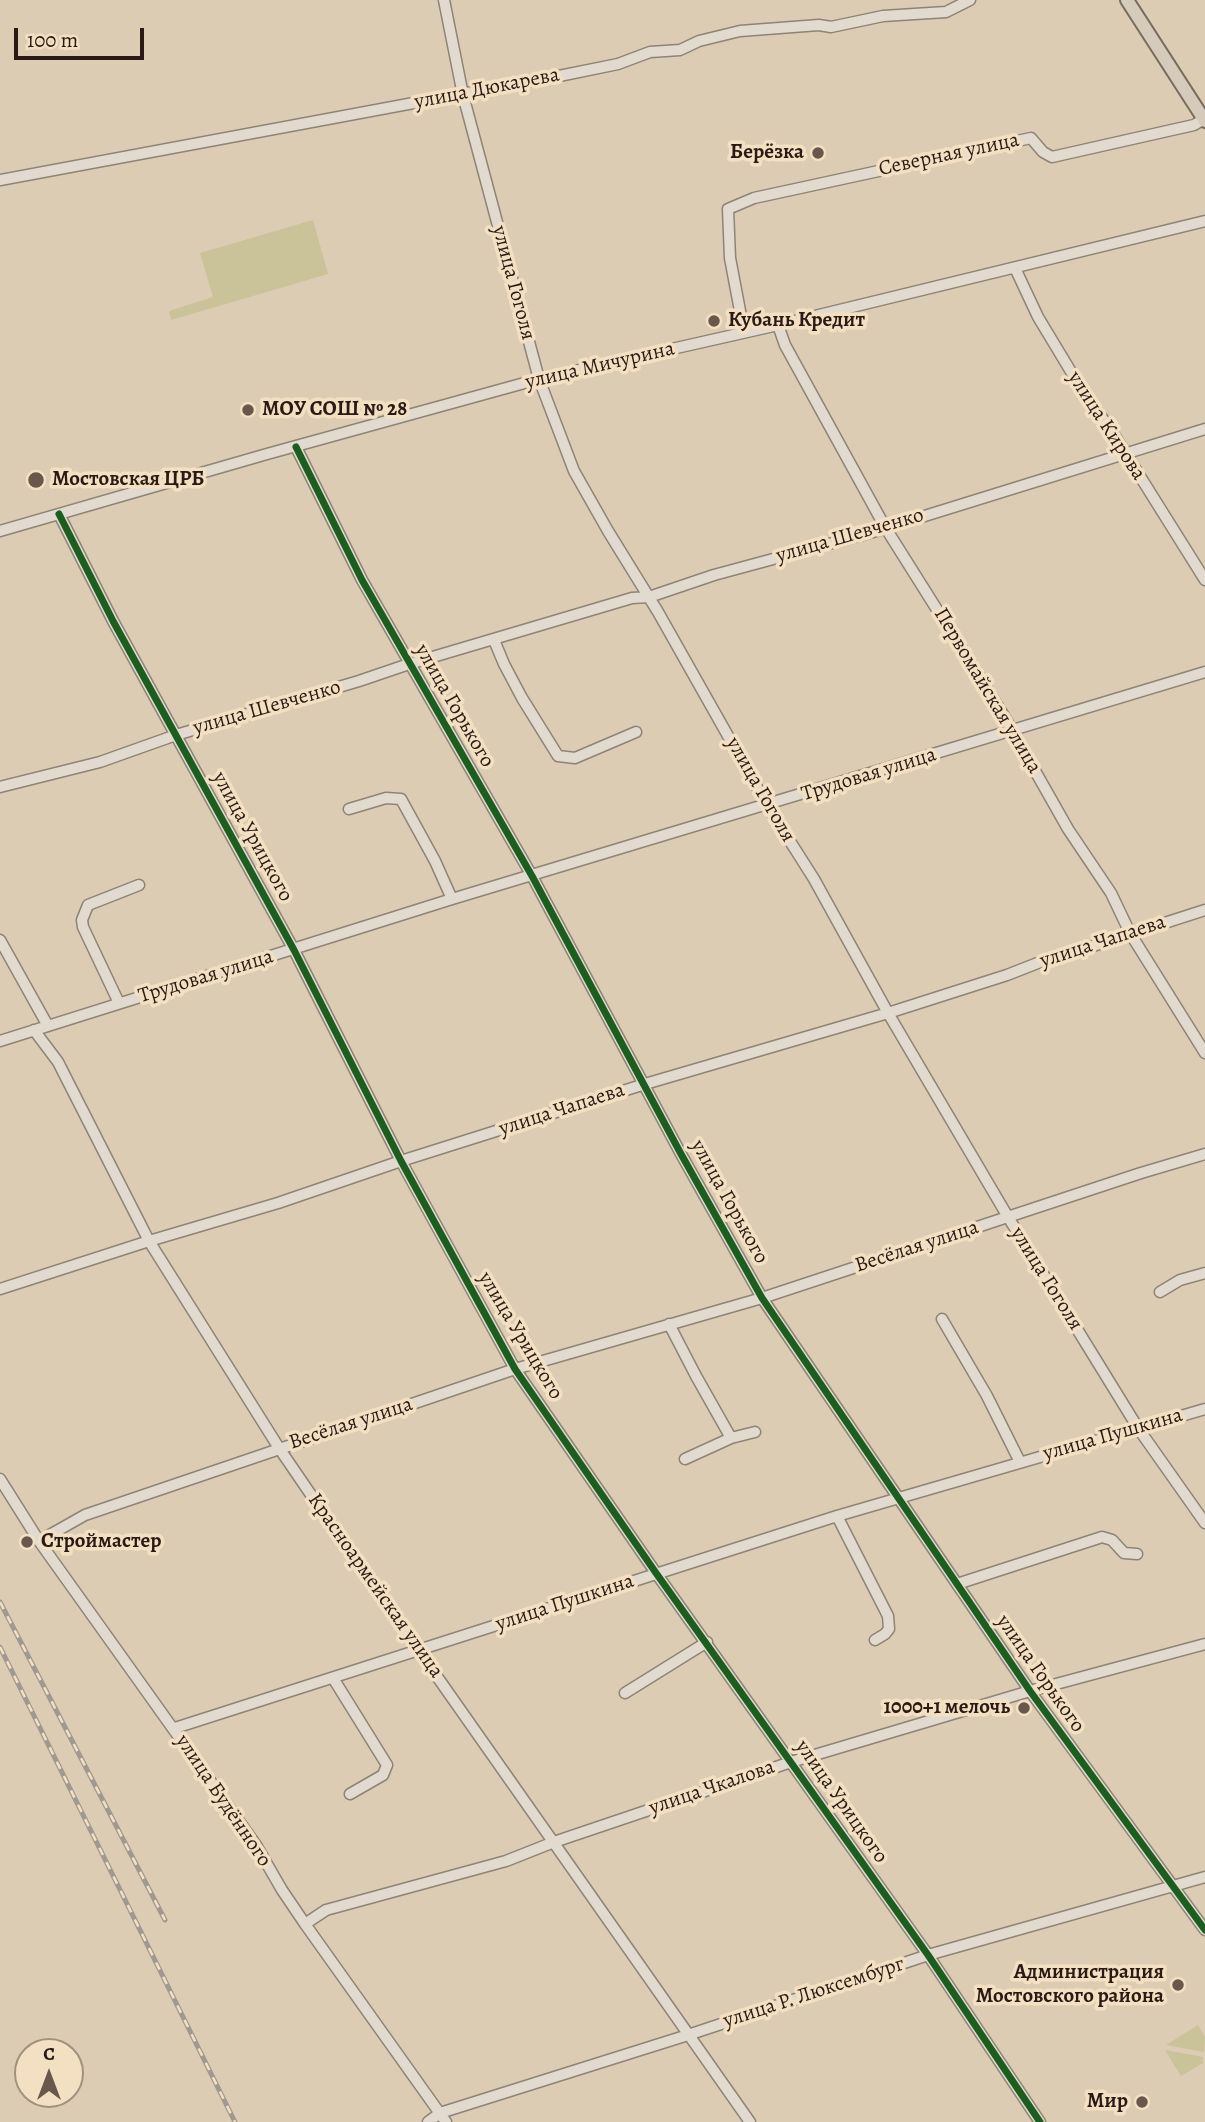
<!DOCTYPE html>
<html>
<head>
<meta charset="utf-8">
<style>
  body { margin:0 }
  #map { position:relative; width:1205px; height:2122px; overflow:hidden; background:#dcccb3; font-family:Alegreya,serif }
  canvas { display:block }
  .north { position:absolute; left:14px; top:2038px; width:70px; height:70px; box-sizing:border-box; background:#f3e0c3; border:2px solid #a2917d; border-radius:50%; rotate:0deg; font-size:19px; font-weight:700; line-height:28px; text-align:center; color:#291a14 }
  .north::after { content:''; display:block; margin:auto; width:24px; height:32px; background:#68584c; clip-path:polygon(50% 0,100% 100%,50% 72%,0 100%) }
  .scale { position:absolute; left:14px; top:28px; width:130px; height:32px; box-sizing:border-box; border:4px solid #291a14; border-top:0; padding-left:9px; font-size:21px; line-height:24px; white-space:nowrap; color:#291a14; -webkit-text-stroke:5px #f3e0c3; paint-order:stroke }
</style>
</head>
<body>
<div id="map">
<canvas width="1205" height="2122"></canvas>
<div class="north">С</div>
<div class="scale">100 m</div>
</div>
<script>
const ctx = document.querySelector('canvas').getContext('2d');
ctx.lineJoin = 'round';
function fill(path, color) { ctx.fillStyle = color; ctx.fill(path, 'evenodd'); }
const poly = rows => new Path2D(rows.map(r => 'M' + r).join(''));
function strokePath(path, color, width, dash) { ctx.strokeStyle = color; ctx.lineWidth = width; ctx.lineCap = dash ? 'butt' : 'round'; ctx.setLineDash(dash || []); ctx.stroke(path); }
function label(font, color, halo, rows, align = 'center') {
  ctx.font = font + ' Alegreya,serif'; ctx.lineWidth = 7; ctx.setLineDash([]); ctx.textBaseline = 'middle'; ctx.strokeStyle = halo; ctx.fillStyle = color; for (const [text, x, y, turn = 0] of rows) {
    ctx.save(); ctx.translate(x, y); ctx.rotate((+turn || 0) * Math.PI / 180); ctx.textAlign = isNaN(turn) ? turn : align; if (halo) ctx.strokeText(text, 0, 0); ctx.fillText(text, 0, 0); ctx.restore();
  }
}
const green = poly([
  [313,220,328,274,171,320,169,311,213,297,200,253],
  [1198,2025,1205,2037,1204,2052,1166,2045],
  [1165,2050,1203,2057,1203,2063,1181,2076]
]);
const minor = poly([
  [444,0,463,95,539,379,574,471,608,531,658,612,767,805,814,879,888,1013,1008,1217,1138,1428,1205,1523],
  [0,180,564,75,618,64,650,52,680,50,699,41,740,31,819,25,831,27,883,16,946,12,970,0],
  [1015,268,1038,317,1076,380,1116,438,1205,580],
  [778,325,785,345,885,527,1004,716,1068,829,1111,893,1130,933,1205,1053],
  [744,332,730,258,728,209,754,198,1031,138,1043,152,1052,157,1194,125,1204,119],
  [296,447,362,580,532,876,681,1154,762,1298,1030,1691,1205,1930],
  [59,514,113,621,294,950,401,1161,515,1369,656,1573,928,1955,1040,2122],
  [0,531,267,454,539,379,778,325,1205,221],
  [494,640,504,664,522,698,558,756,575,758,636,732],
  [0,787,100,762,176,735,359,681,409,664,632,598,649,597,714,575,873,532,1205,429],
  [349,809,386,798,401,799,435,861,452,899],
  [0,940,48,1026],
  [119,1003,83,927,82,920,88,905,139,885],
  [34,1030,58,1062,149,1241,279,1448,372,1584,750,2122],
  [0,1041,452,899,1205,672],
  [0,1289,149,1241,278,1203,401,1161,645,1084,888,1013,1007,975,1053,957,1090,947,1205,910],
  [1160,1292,1180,1280,1205,1273],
  [942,1319,987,1396,1020,1462],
  [669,1324,696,1376,731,1438],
  [685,1459,731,1438,755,1432],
  [0,1479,39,1541,256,1845,282,1890,305,1924,446,2122],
  [837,1516,888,1616,889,1629,885,1634,875,1640],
  [39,1541,85,1515,515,1369,762,1298,1141,1173,1205,1154],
  [957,1584,1102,1537,1112,1540,1124,1553,1137,1554],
  [333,1678,387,1765,383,1775,350,1794],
  [625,1693,707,1642],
  [175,1728,837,1516,1205,1409],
  [305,1924,326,1910,506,1861,554,1842,791,1762,1030,1691,1205,1644],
  [428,2122,440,2113,688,2035,928,1955,1205,1877]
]);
const major = poly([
  [1127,0,1205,121]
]);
const rail = poly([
  [0,1602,165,1920],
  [0,1647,235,2122]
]);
const cycleway = poly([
  [296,447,362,580,532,876,681,1154,762,1298,1030,1691,1205,1930],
  [59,514,113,621,294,950,401,1161,515,1369,656,1573,928,1955,1040,2122]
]);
const markers = [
  [818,153,7,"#68584c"],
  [714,321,7,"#68584c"],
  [248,410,7,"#68584c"],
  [36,480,9,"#68584c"],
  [27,1542,7,"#68584c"],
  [1024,1708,7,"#68584c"],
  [1178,1985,7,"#68584c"],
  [1142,2102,7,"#68584c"]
];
const streetNames = [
  ["улица Дюкарева",487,89,-11],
  ["Северная улица",949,155,-12],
  ["улица Гоголя",513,283,75],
  ["улица Мичурина",600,366,-13],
  ["улица Кирова",1106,426,57],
  ["улица Шевченко",850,536,-16],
  ["Первомайская улица",987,691,59],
  ["улица Горького",454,706,60],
  ["улица Шевченко",267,708,-16],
  ["Трудовая улица",869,775,-17],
  ["улица Гоголя",760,790,60],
  ["улица Урицкого",252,837,61],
  ["улица Чапаева",1103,942,-18],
  ["Трудовая улица",206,977,-17],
  ["улица Чапаева",562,1110,-18],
  ["улица Горького",729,1202,61],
  ["Весёлая улица",917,1247,-18],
  ["улица Гоголя",1046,1279,58],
  ["улица Урицкого",520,1336,59],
  ["Весёлая улица",351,1424,-18],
  ["улица Пушкина",1113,1435,-16],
  ["Красноармейская улица",375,1586,55],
  ["улица Пушкина",565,1603,-18],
  ["улица Горького",1040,1674,55],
  ["улица Чкалова",712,1788,-19],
  ["улица Будённого",223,1801,56],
  ["улица Урицкого",841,1802,55],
  ["улица Р. Люксембург",814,1993,-18]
];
const poiNames = [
  ["Берёзка",804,153],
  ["Кубань Кредит",728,321,"left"],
  ["МОУ СОШ № 28",262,410,"left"],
  ["Мостовская ЦРБ",52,480,"left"],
  ["Строймастер",41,1542,"left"],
  ["1000+1 мелочь",1010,1708],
  ["Администрация",1164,1973],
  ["Мостовского района",1164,1997],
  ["Мир",1128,2102]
];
fill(green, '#cac298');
strokePath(minor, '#8e8475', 13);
strokePath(major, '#766c5f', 16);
strokePath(minor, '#e2dace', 10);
strokePath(major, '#d6cbba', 12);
strokePath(rail, '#a0998f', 5);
strokePath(rail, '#f3e0c3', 2.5, [8]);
strokePath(cycleway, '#1b5e20', 7);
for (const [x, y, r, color] of markers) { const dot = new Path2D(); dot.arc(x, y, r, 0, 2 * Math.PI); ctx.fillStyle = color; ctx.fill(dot); strokePath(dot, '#f3e0c3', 2.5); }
label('21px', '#291a14', '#f3e0c3', streetNames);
label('bold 21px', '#291a14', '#f3e0c3', poiNames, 'right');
</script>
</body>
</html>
